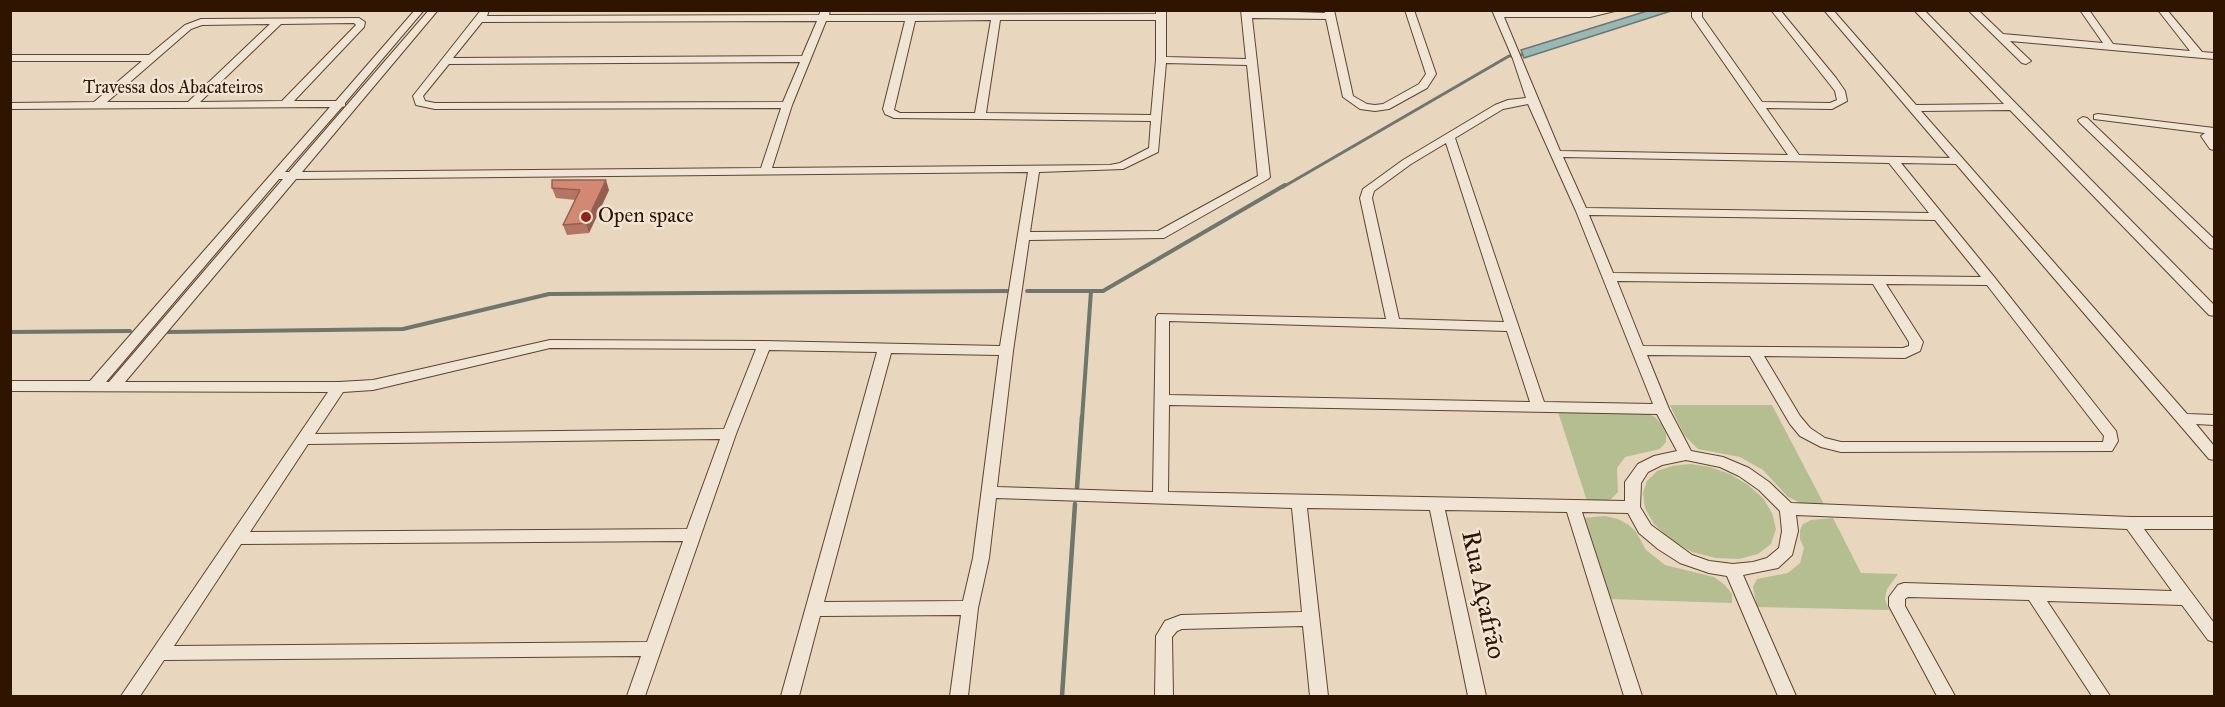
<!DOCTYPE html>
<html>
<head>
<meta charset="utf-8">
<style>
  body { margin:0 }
  #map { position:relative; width:2225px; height:707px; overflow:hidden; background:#e8d6be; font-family:"IM FELL Great Primer",serif }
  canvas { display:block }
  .frame { position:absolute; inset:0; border:12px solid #2f1400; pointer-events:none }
</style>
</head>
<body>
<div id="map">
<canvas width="2225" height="707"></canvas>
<div class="frame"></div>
</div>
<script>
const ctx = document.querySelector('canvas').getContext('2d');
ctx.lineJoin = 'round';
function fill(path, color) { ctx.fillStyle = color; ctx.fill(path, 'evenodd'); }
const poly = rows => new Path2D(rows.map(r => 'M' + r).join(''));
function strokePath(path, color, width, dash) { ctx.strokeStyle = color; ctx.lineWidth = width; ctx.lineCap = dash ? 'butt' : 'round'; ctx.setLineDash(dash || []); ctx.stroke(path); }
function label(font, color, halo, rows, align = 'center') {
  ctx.font = font + ' "IM FELL Great Primer",serif'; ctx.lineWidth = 5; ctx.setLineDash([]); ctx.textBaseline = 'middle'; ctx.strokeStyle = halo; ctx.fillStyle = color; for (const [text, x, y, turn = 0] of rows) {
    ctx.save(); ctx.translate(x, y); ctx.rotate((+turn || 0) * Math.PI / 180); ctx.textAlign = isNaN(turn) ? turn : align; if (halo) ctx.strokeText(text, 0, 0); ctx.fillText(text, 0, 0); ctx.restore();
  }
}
const green = poly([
  [1670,405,1772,405,1826,508,1801,503,1788,497,1763,470,1740,457,1698,449,1684,435],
  [1558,412,1644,412,1655,417,1662,425,1666,434,1666,442,1660,449,1625,457,1617,468,1618,492,1611,499,1601,502,1587,501],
  [1690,464,1710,467,1730,474,1748,485,1763,498,1772,513,1776,529,1771,544,1758,554,1739,559,1716,558,1692,552,1671,540,1654,524,1645,508,1643,493,1647,481,1657,471,1672,466],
  [1605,516,1618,519,1629,525,1636,532,1646,550,1665,565,1714,577,1725,585,1732,594,1732,603,1608,599,1583,518],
  [1833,518,1861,573,1898,574,1887,589,1885,599,1889,610,1757,607,1753,587,1757,579,1788,573,1800,563,1804,548,1800,539,1800,530,1803,524,1811,520]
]);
const water = poly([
  [1647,11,1671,11,1524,58,1521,50,1647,11]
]);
const streamFar2 = poly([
  [1283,187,1509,56,1521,55]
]);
const streamFar1 = poly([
  [1027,291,1103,291,1285,185],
  [10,332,130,331],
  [168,332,403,329,549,294,1007,291],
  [1082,419,1091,291]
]);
const stream = poly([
  [1077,488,1082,417],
  [1062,696,1075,504]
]);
const minor = poly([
  [415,10,424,10,345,103,345,106,342,107,285,172,289,172,429,10,438,10,302,172,761,168,781,108,435,109,416,105,413,96,481,10,489,10,487,16,819,15,821,10,830,10,829,15,1156,14,1156,10,1166,10,1166,57,1246,59,1241,10,1325,13,1324,10,1334,10,1353,96,1367,104,1375,105,1383,104,1419,84,1426,74,1405,10,1414,10,1436,74,1427,88,1389,109,1375,111,1360,109,1343,97,1326,19,1252,18,1270,177,1268,179,1164,238,1029,240,1013,351,997,487,1153,492,1156,317,1158,314,1386,319,1360,198,1363,189,1403,160,1495,105,1508,100,1526,98,1513,59,1492,10,1619,10,1590,17,1504,17,1560,151,1788,155,1692,17,1692,10,1702,10,1702,17,1762,102,1830,103,1837,100,1835,91,1828,82,1771,10,1780,10,1836,78,1845,91,1847,101,1832,109,1766,108,1799,155,1950,158,1824,10,1833,10,1916,105,2004,104,1914,10,1924,10,2214,305,2214,316,2209,315,2010,110,1921,111,2187,414,2214,415,2214,425,2196,424,2214,446,2214,460,2209,459,1956,164,1901,163,1995,278,2116,431,2118,441,2112,451,1841,452,1821,447,1800,436,1790,424,1750,356,1647,355,1669,409,1691,451,1723,457,1749,468,1769,482,1791,503,2131,517,2214,517,2214,529,2144,529,2214,623,2214,642,2208,640,2182,605,2047,601,2110,696,2092,696,2029,600,1908,597,1905,599,1905,606,1955,696,1937,696,1889,606,1889,597,1898,585,1904,583,2172,591,2127,529,1796,515,1798,531,1792,555,1778,568,1743,575,1796,696,1778,696,1727,576,1709,573,1680,563,1658,549,1639,533,1628,513,1582,512,1642,696,1624,696,1567,512,1445,510,1486,696,1468,696,1430,510,1307,508,1328,696,1310,696,1303,626,1182,629,1177,631,1172,637,1173,696,1155,696,1156,636,1165,621,1181,615,1302,612,1292,508,996,498,989,558,978,608,968,696,950,696,961,615,820,616,799,696,781,696,877,352,769,350,736,434,645,696,627,696,641,656,164,660,140,696,121,696,328,392,10,391,10,381,90,381,330,107,10,109,10,103,94,102,142,61,10,61,10,55,149,55,185,25,201,19,359,18,365,22,364,27,294,101,336,101,415,10],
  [991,20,975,113,900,113,894,110,915,21,991,20],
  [1000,20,1156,20,1156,60,1151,115,986,113,1000,20],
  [817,21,802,56,453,58,482,22,817,21],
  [826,21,905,21,883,109,885,114,894,118,1151,121,1149,148,1120,163,1110,165,772,168,792,105,826,21],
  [354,23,356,25,282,101,200,102,281,24,354,23],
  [270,24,188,102,107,102,191,29,202,25,270,24],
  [800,62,783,102,435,103,425,101,423,96,449,64,800,62],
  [1166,63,1247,65,1258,176,1158,231,1030,232,1039,172,1123,169,1158,152,1166,63],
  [1528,104,1576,211,1653,404,1544,402,1455,138,1503,109,1528,104],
  [1446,143,1504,322,1399,319,1372,198,1374,191,1411,164,1446,143],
  [1563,157,1889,163,1929,213,1586,208,1563,157],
  [1028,172,1000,346,764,341,550,340,373,380,339,382,125,382,296,179,1028,172],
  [279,179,283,179,109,382,106,382,279,179],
  [1589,215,1935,220,1981,277,1613,273,1589,215],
  [1617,281,1873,284,1909,342,1909,346,1903,348,1643,346,1617,281],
  [1886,284,1987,285,2104,436,2103,442,1841,442,1825,438,1810,428,1800,416,1764,356,1905,358,1920,351,1923,342,1886,284],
  [1169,321,1507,331,1530,402,1169,395,1169,321],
  [550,348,756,349,724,429,315,434,343,392,373,390,550,348],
  [891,353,999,355,973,558,963,601,824,602,891,353],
  [1169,405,1657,414,1677,451,1654,456,1638,464,1625,482,1625,501,1168,492,1169,405],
  [720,439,687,529,250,532,308,444,720,439],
  [1686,460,1720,467,1739,476,1759,490,1780,511,1782,531,1779,548,1767,558,1753,562,1733,564,1709,561,1692,555,1651,525,1640,507,1641,483,1648,472,1662,465,1686,460],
  [683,541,647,642,174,646,241,544,683,541],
  [1968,10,1978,10,2003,34,2103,43,2080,10,2089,10,2113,44,2190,51,2158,10,2167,10,2202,52,2214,53,2214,59,2010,41,2031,61,2026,64,2022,63,1968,10],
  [2098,114,2214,128,2214,150,2210,149,2201,136,2205,133,2094,119,2094,115,2098,114],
  [2083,117,2087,118,2214,239,2214,249,2210,248,2079,122,2078,120,2083,117]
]);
const wall = poly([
  [552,188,609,190,589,233,567,235,563,225,575,200,556,198]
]);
const shadedWall = poly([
  [606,180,609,190,589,233,586,223]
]);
const building = poly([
  [552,180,606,180,586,223,563,225,580,190,552,188,552,180]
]);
const markers = [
  [586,217,6,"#8f2418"]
];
const farStreetnames = [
  ["Travessa dos Abacateiros",173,89]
];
const poiNames = [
  ["Open space",598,217]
];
const nearStreetnames = [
  ["Rua Açafrão",1482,595,78]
];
fill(green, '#b5be91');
fill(water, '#98b8b6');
strokePath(water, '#6e766d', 1.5);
strokePath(streamFar2, '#6e766d', 3);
strokePath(streamFar1, '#6e766d', 4);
strokePath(stream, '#6e766d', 4.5);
strokePath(minor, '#5d4430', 2);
fill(minor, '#f0e4d5');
fill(wall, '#b57564');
fill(shadedWall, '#945f51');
fill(building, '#d38874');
strokePath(building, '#945f51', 1.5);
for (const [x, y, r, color] of markers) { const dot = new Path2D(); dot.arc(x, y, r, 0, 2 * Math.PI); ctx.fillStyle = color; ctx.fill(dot); strokePath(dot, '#f0e4d5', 2); }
label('18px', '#2f1400', '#f0e4d5', farStreetnames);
label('21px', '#2f1400', '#f0e4d5', poiNames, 'left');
label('26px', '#2f1400', '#f0e4d5', nearStreetnames);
</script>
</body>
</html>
